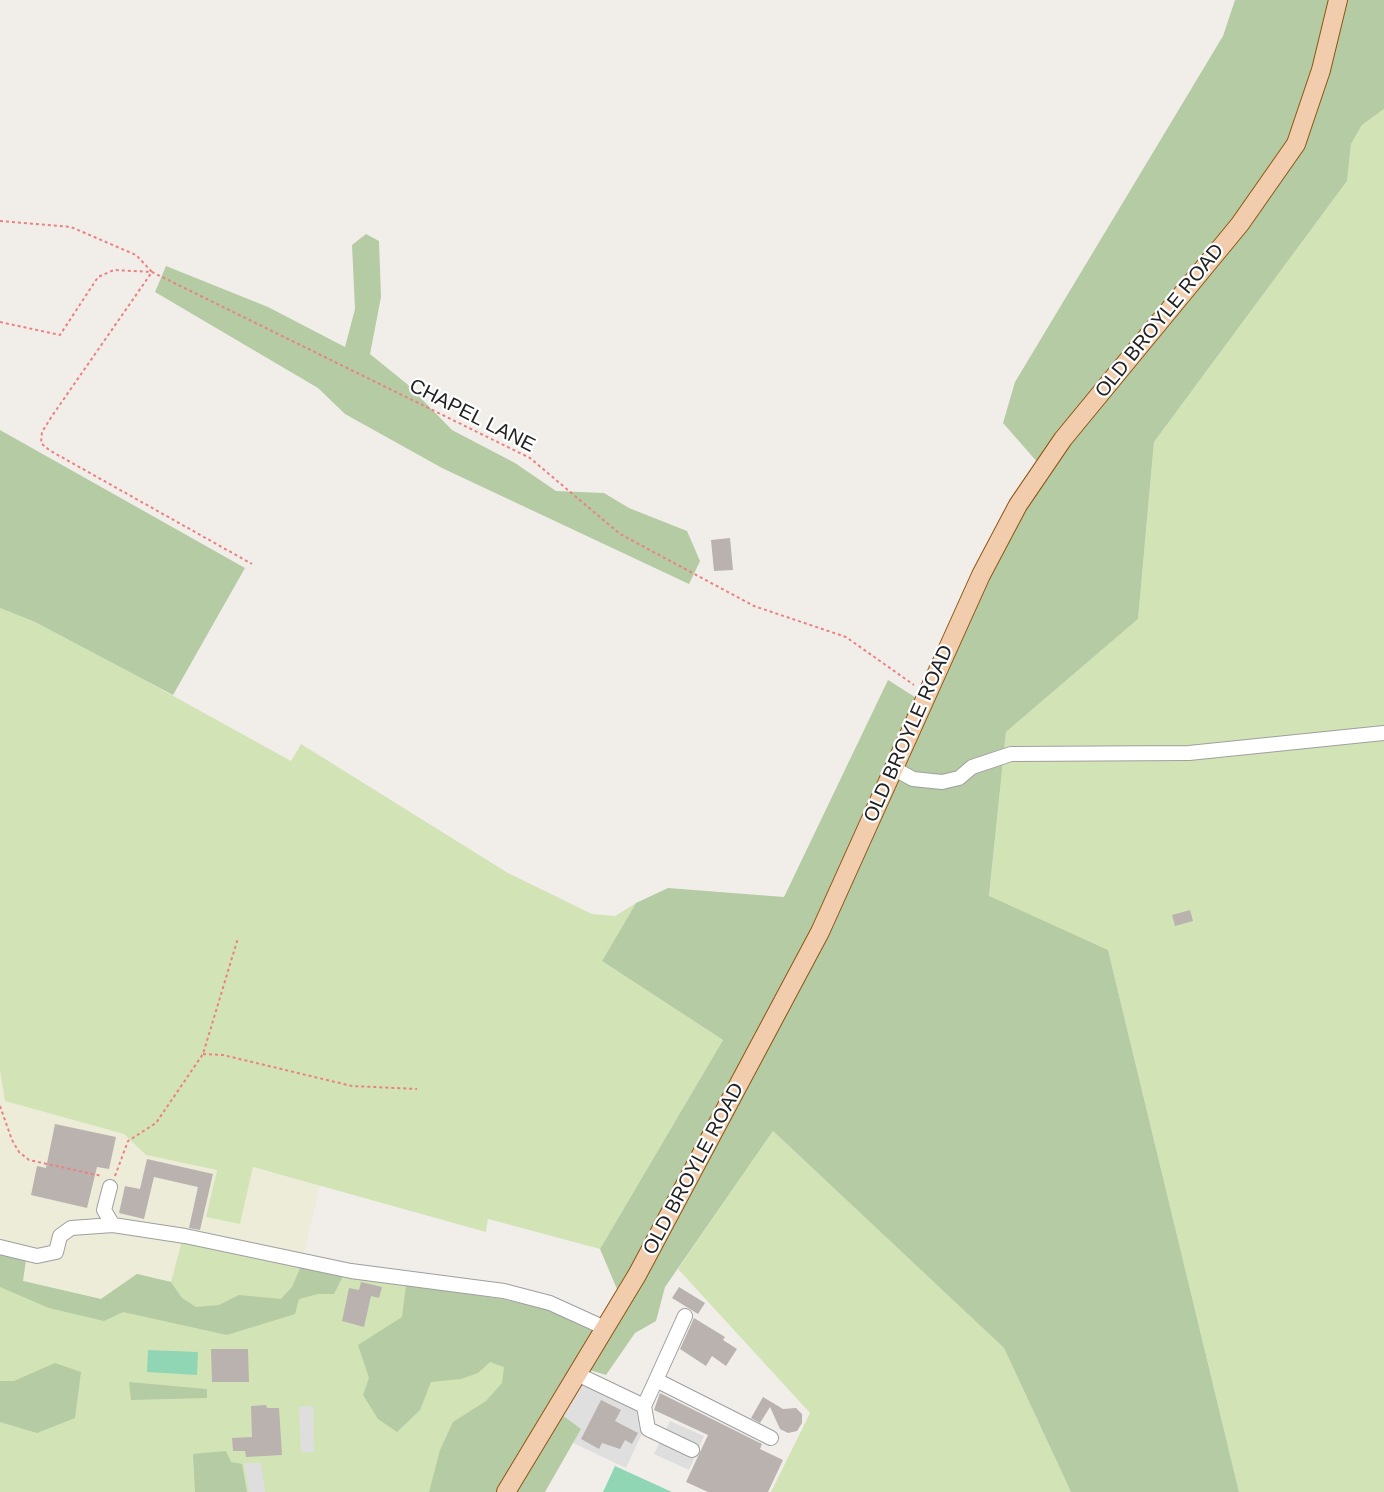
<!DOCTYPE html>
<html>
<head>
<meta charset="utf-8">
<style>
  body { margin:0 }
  canvas { display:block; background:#f1eeea }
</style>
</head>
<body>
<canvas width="1384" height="1492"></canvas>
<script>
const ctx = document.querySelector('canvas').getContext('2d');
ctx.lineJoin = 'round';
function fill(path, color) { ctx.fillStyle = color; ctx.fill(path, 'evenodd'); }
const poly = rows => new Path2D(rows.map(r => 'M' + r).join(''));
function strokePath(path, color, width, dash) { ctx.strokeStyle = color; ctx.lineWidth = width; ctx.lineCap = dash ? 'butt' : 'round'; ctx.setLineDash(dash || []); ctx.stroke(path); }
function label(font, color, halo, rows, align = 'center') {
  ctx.font = font + ' Arial,sans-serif'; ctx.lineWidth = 4.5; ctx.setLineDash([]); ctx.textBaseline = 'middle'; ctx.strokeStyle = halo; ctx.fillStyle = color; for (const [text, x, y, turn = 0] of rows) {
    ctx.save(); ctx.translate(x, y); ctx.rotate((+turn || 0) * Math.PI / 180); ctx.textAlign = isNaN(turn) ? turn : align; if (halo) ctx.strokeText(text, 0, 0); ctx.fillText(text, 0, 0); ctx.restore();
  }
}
const residential = poly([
  [579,1377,652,1412,626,1468,573,1443,581,1429,559,1412]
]);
const farmland = poly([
  [0,1070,6,1101,124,1134,146,1155,217,1170,206,1217,240,1224,252,1167,320,1185,301,1266,171,1282,137,1274,102,1299,23,1281,0,1253]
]);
const grass = poly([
  [1384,109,1384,1492,1239,1492,1108,950,989,897,1006,732,1138,619,1154,442,1347,181,1351,144,1362,125],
  [0,608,35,622,139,677,291,761,301,744,508,873,592,914,615,916,636,903,602,961,723,1040,600,1249,488,1219,486,1232,253,1167,240,1224,206,1217,217,1170,146,1155,124,1134,5,1101,0,1070],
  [773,1131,1004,1348,1071,1492,771,1492,810,1413,678,1269],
  [182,1241,406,1285,502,1299,545,1309,501,1492,0,1492,0,1253,23,1281,101,1299,137,1274,171,1282]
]);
const forest = poly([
  [1235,0,1384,0,1384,109,1362,125,1351,144,1347,181,1154,442,1138,619,1006,732,989,896,1108,950,1239,1492,1071,1492,1004,1348,773,1131,665,1287,656,1321,635,1333,606,1375,573,1365,549,1405,581,1429,545,1492,429,1492,440,1450,453,1422,486,1401,502,1383,504,1367,490,1362,478,1373,461,1379,431,1382,420,1410,397,1432,378,1419,363,1395,369,1378,358,1345,402,1317,406,1285,502,1299,545,1309,594,1329,617,1289,600,1249,723,1040,602,961,636,903,668,888,784,897,888,680,926,704,986,576,1046,472,1003,423,1015,382,1223,36],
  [366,234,379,241,381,297,370,354,407,384,452,430,515,463,556,491,604,493,629,508,687,531,700,561,689,584,442,468,345,414,318,388,155,292,166,266,268,307,345,347,355,309,352,245],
  [0,430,245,568,173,695,35,622,0,608],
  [0,1253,26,1260,23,1281,101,1299,137,1274,171,1282,182,1298,196,1307,219,1305,239,1295,281,1299,292,1287,301,1266,344,1274,334,1294,318,1294,299,1299,295,1314,227,1335,123,1312,104,1321,49,1308,0,1287],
  [55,1363,81,1372,75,1418,37,1433,0,1422,0,1381,14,1381],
  [129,1382,207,1389,207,1398,131,1400],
  [226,1451,231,1462,242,1464,247,1492,195,1492,193,1454]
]);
const pitch = poly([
  [148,1350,198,1352,197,1375,147,1372],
  [615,1466,672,1492,603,1492]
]);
const parking = poly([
  [313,1406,314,1452,301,1452,299,1407],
  [670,1421,704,1436,689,1470,654,1454],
  [244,1463,261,1463,265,1492,249,1492]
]);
const building = poly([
  [730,538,733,570,714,571,711,540],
  [1190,910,1193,921,1175,926,1172,915],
  [55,1124,116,1137,109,1169,97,1167,87,1208,31,1195,37,1166,46,1168],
  [147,1159,213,1174,200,1230,189,1228,198,1187,154,1177,144,1219,119,1213,125,1186,140,1189],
  [361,1282,382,1287,379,1298,371,1296,364,1327,342,1321,349,1288,359,1290],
  [679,1287,705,1303,698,1314,672,1298],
  [694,1318,725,1337,723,1340,737,1349,726,1366,712,1356,706,1366,680,1349],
  [211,1349,248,1349,249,1382,212,1382],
  [660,1393,762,1444,760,1449,783,1460,768,1492,708,1492,686,1482,708,1435,654,1410],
  [763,1397,783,1409,796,1408,802,1414,802,1423,797,1431,788,1433,780,1429,770,1407,760,1423,751,1418],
  [601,1400,621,1410,615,1421,638,1433,632,1444,625,1440,620,1449,602,1443,599,1449,581,1439],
  [266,1405,267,1408,279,1408,282,1455,246,1457,245,1451,233,1451,232,1438,252,1437,251,1406]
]);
const path = poly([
  [0,221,71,227,136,255,152,272,52,416,42,432,41,443,49,450,252,564],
  [0,322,60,335,98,277,114,270,152,272,530,458,620,534,754,606,846,637,914,685],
  [203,1054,223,1055,352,1086,417,1089],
  [0,1106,12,1140,19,1152,29,1160,102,1176],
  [115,1176,128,1141,156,1123,203,1054,238,938]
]);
const minor = poly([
  [893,768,913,779,942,782,959,778,972,767,1011,754,1189,753,1384,733],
  [110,1187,104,1210,113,1225,185,1236,351,1271,504,1291,550,1303,605,1328],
  [0,1247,37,1256,56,1252,60,1236,71,1228,113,1225],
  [685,1316,656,1380,771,1438],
  [577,1374,644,1406],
  [656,1380,644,1406,648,1429,692,1450]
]);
const major = poly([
  [506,1492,637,1275,820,932,981,575,1018,505,1063,439,1240,224,1296,144,1321,70,1338,0]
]);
const streetNames = [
  ["OLD BROYLE ROAD",1160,321,-51],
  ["CHAPEL LANE",472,416,27],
  ["OLD BROYLE ROAD",909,734,-66],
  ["OLD BROYLE ROAD",694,1169,-62]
];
fill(residential, '#e0dfdf');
fill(farmland, '#edecd8');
fill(grass, '#d2e4b6');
fill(forest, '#b4cba3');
fill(pitch, '#91d6b4');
fill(parking, '#dedede');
fill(building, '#bab2af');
strokePath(minor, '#9f9f9f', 16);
strokePath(major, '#8e5612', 20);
strokePath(path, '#eb8182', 2, [3, 3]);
strokePath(minor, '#fff', 14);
strokePath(major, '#f2cdad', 18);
label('20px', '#222', '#fff', streetNames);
</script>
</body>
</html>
